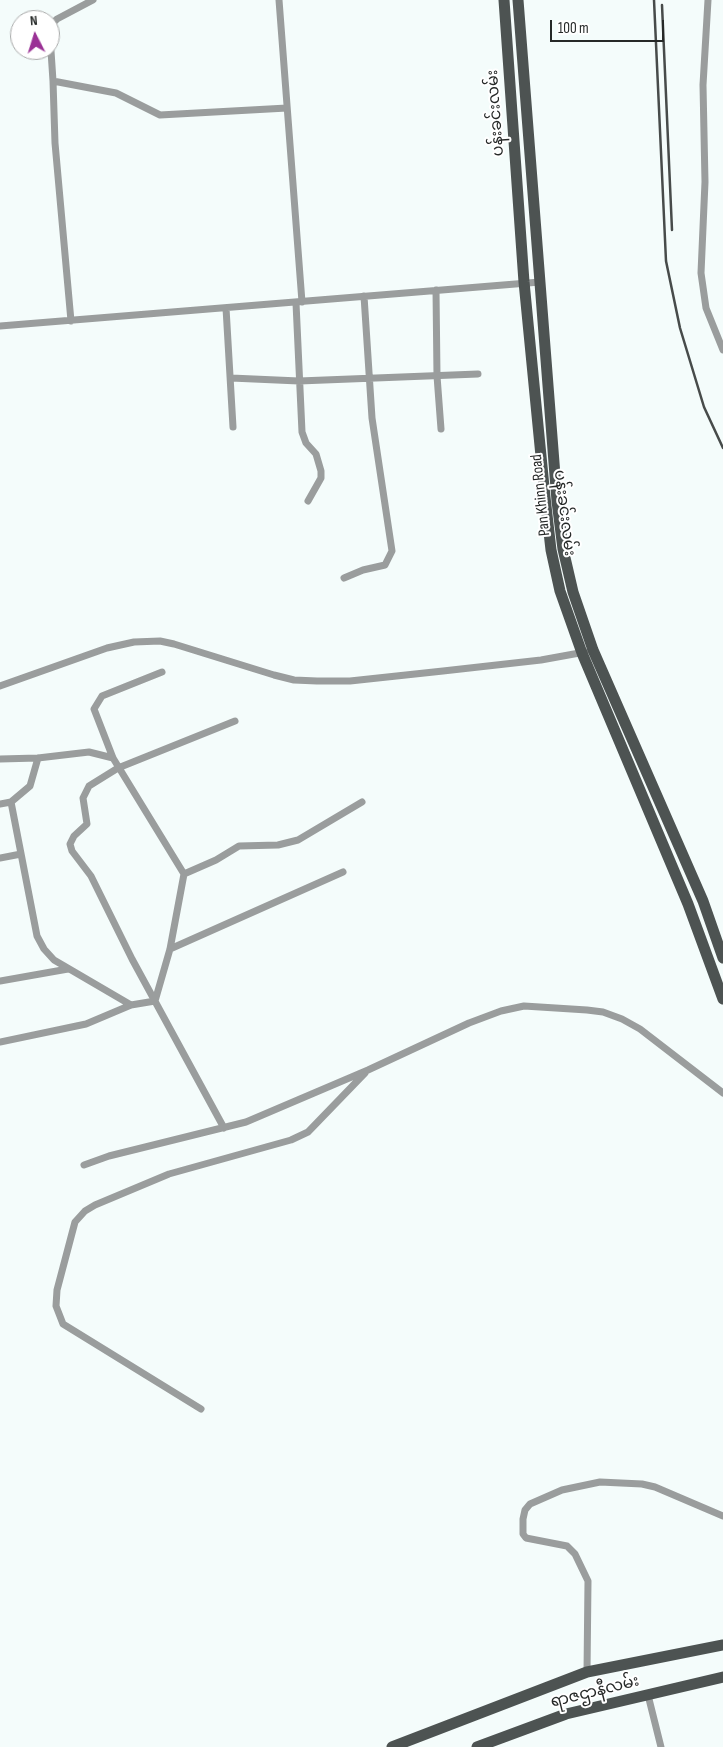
<!DOCTYPE html>
<html>
<head>
<meta charset="utf-8">
<style>
  body { margin:0 }
  #map { position:relative; width:723px; height:1747px; overflow:hidden; background:#f4fcfb; font-family:"Sofia Sans Condensed",sans-serif }
  canvas { display:block }
  .north { position:absolute; left:10px; top:10px; width:50px; height:50px; box-sizing:border-box; background:#fff; border:1px solid #a8a9a9; border-radius:50%; rotate:355deg; font-size:14px; font-weight:700; line-height:20px; text-align:center; color:#262928 }
  .north::after { content:''; display:block; margin:auto; width:18px; height:22px; background:#9a3195; clip-path:polygon(50% 0,100% 100%,50% 72%,0 100%) }
  .scale { position:absolute; left:550px; top:20px; width:114px; height:22px; box-sizing:border-box; border:2px solid #262928; border-top:0; padding-left:6px; font-size:15px; line-height:18px; white-space:nowrap; color:#262928; -webkit-text-stroke:4px #fff; paint-order:stroke }
</style>
</head>
<body>
<div id="map">
<canvas width="723" height="1747"></canvas>
<div class="north">N</div>
<div class="scale">100 m</div>
</div>
<script>
const ctx = document.querySelector('canvas').getContext('2d');
ctx.lineJoin = 'round';
const poly = rows => new Path2D(rows.map(r => 'M' + r).join(''));
function strokePath(path, color, width, dash) { ctx.strokeStyle = color; ctx.lineWidth = width; ctx.lineCap = dash ? 'butt' : 'round'; ctx.setLineDash(dash || []); ctx.stroke(path); }
function label(font, color, halo, rows, align = 'center') {
  ctx.font = font + ' "Sofia Sans Condensed","Noto Sans Myanmar",sans-serif'; ctx.lineWidth = 4; ctx.setLineDash([]); ctx.textBaseline = 'middle'; ctx.strokeStyle = halo; ctx.fillStyle = color; for (const [text, x, y, turn = 0] of rows) {
    ctx.save(); ctx.translate(x, y); ctx.rotate((+turn || 0) * Math.PI / 180); ctx.textAlign = isNaN(turn) ? turn : align; if (halo) ctx.strokeText(text, 0, 0); ctx.fillText(text, 0, 0); ctx.restore();
  }
}
const street = poly([
  [279,0,302,302],
  [708,0,703,85,705,182,701,273,706,308,723,350],
  [50,26,57,19,93,0],
  [50,36,53,81,116,93,160,115,287,108],
  [53,81,55,143,71,321],
  [436,290,437,376,441,429],
  [296,303,302,432,306,443,316,454,321,471,321,478,308,501],
  [226,308,233,427],
  [0,326,540,282],
  [231,378,299,381,478,374],
  [344,578,363,570,385,565,392,551,372,418,364,296],
  [0,686,107,648,134,642,160,641,174,644,274,675,294,680,317,681,350,681,443,671,541,660,585,652],
  [38,758,30,786,11,802,37,936,44,949,54,960,131,1005],
  [0,759,38,758,89,752,113,758],
  [0,804,11,802],
  [0,858,21,854],
  [184,874,216,860,239,846,278,845,298,840,362,802],
  [170,949,343,872],
  [0,981,68,969],
  [0,1042,86,1024,131,1005,155,1001,170,949,184,874,113,758,94,709,102,696,162,672],
  [224,1128,132,959,91,876,72,851,70,844,74,836,87,824,83,798,89,786,118,768,235,721],
  [84,1165,109,1156,246,1122,368,1070,469,1023,501,1011,524,1006,587,1010,603,1012,622,1019,640,1029,723,1093],
  [201,1409,63,1324,56,1306,57,1290,75,1222,85,1211,95,1205,169,1174,291,1140,308,1132,365,1073],
  [587,1672,588,1581,575,1554,567,1546,526,1538,523,1534,523,1519,525,1510,530,1504,562,1490,600,1482,642,1484,655,1487,723,1516],
  [648,1695,661,1747]
]);
const primary = poly([
  [504,0,524,282,545,497,551,550,560,591,582,653,688,904,723,999],
  [518,0,557,501,563,549,573,592,593,650,703,901,723,958],
  [392,1747,587,1672,723,1645],
  [477,1747,566,1714,723,1677]
]);
const rail = poly([
  [654,0,666,261,680,328,704,407,723,448],
  [662,5,672,230]
]);
const streetNames = [
  ["ပန်းခင်းလမ်း",496,113,-94],
  ["Pan Khinn Road",541,495,-96],
  ["ပန်းခင်းလမ်း",564,513,83],
  ["ရာဇဌာနီလမ်း",595,1692,-14]
];
strokePath(street, '#9a9d9d', 7);
strokePath(primary, '#4d5352', 11);
strokePath(rail, '#474b4a', 2.5);
label('16px', '#262928', '#fff', streetNames);
</script>
</body>
</html>
